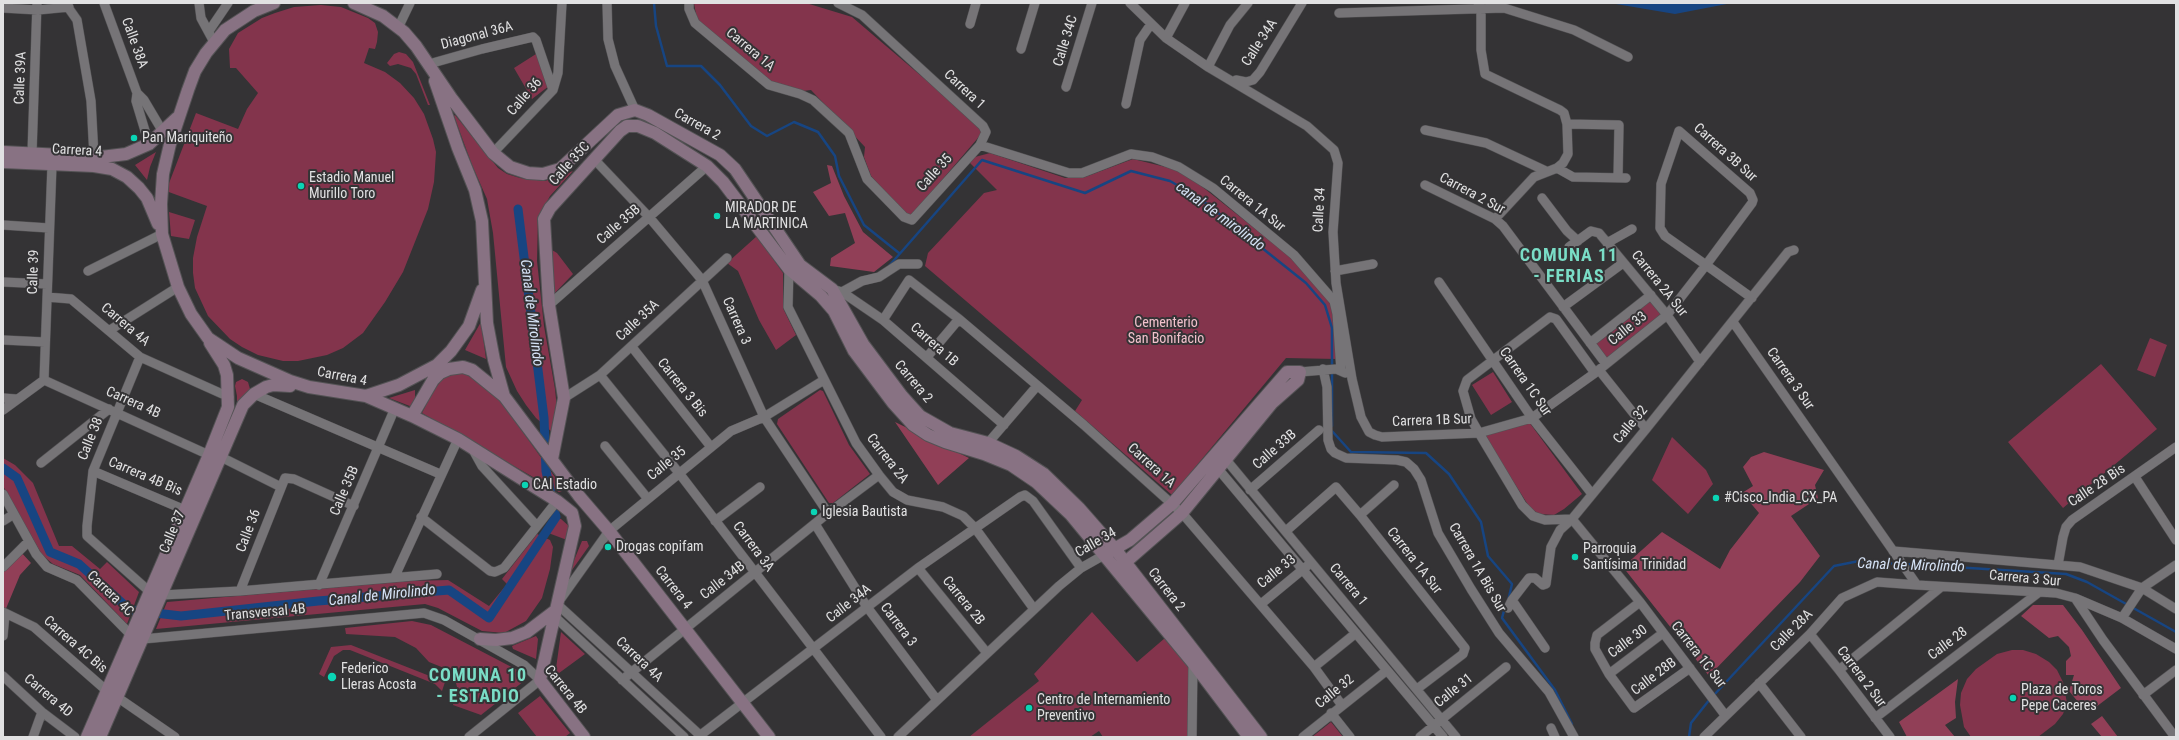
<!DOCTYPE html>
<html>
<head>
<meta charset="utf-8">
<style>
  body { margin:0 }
  #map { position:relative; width:2179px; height:740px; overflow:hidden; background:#343335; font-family:"Roboto Condensed",sans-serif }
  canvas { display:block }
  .frame { position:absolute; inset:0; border:4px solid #e1e1e2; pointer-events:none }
</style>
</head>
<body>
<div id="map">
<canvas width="2179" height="740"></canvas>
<div class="frame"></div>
</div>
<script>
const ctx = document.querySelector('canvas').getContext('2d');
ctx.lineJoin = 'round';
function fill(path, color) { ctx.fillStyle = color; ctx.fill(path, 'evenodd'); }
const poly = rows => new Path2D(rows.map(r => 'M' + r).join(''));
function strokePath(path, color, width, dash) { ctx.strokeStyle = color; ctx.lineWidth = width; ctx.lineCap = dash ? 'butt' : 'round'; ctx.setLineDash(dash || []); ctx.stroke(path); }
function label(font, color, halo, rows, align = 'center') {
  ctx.font = font + ' "Roboto Condensed",sans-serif'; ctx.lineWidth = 4; ctx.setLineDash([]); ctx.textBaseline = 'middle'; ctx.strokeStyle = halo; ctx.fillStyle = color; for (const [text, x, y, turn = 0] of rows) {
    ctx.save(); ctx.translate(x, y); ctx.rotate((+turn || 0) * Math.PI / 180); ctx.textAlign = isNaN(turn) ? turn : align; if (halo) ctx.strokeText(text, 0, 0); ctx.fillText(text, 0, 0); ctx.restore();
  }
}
const green = poly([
  [694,3,806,3,852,17,980,126,983,132,912,215,904,213,871,176,864,157,865,147,811,90,803,91,770,82,697,20],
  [321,5,341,7,368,18,375,23,378,32,377,42,375,49,369,48,364,63,385,72,400,83,414,98,424,114,433,139,436,152,434,182,428,209,403,272,385,302,363,333,343,348,327,355,298,361,283,361,258,355,242,347,230,339,208,316,195,288,193,273,193,258,197,237,207,206,166,191,196,113,238,129,247,109,258,93,236,68,230,68,229,49,238,33,262,18,275,13,294,7],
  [399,52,406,54,413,62,430,105,428,105,416,74,411,68,398,64,390,66,387,63,394,54],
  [536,54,549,86,532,99,514,68],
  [455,115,498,168,507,174,520,178,545,181,573,171,550,196,538,218,537,261,544,326,555,389,557,409,552,432,536,418,526,405,517,391,506,367,493,233,487,199,472,165,454,116],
  [156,152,150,167,147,180,135,165],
  [990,153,1065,178,1085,177,1133,159,1178,170,1200,185,1292,258,1331,302,1334,313,1337,359,1286,358,1172,495,1075,411,1082,400,925,266,928,253,984,193,997,190,969,162,975,157],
  [169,212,195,220,189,239,171,236],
  [757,236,783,273,783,308,796,335,776,350,759,320,738,271,727,263],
  [552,250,557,253,573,274,553,295,550,258],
  [1651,295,1667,315,1606,364,1590,343],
  [481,322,486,359,465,350],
  [2150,338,2167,345,2155,377,2137,370],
  [2101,364,2157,429,2063,508,2008,442],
  [463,372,469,375,500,400,562,487,562,491,559,492,422,413,433,391,444,377,451,373],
  [1493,372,1512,402,1491,415,1472,385],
  [242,379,248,382,250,389,237,405,237,396,235,386,236,382],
  [415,390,415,408,389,398],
  [820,390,823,391,849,445,870,474,833,503,829,503,777,424,778,419],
  [1529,422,1582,494,1564,509,1554,515,1539,514,1530,508,1484,435],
  [1672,437,1706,470,1713,484,1688,514,1652,480],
  [3,458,15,465,33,483,59,546,72,546,100,569,107,562,139,592,127,624,80,575,53,564,42,555,3,486],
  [554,517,561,519,571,528,567,540,543,531,550,526],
  [537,534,550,540,553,547,550,569,542,598,526,621,504,633,482,631,438,608,425,604,156,629,167,602,410,581,448,580,489,606,507,584,502,579],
  [582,541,587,541,589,546,572,570,570,570],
  [1092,612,1137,662,1165,638,1189,667,1190,737,1103,737,1099,731,1090,737,969,737,1039,681,1034,674],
  [412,621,431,625,523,673,524,681,481,715,453,705,457,687,454,675,444,668,429,662,416,648,395,637,346,634,345,628],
  [561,632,585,654,555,676],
  [536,636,538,639,536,659,513,649,512,646],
  [351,645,445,682,442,691,435,684,350,650,343,650,334,656,324,677,319,674,331,647],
  [2012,650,2023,650,2036,654,2049,662,2057,670,2063,682,2067,703,2063,714,2055,724,2038,737,1971,737,1964,727,1960,705,1961,693,1967,679,1976,669,1997,654],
  [540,696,570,733,565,737,537,737,518,713],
  [1331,722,1343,737,1312,737]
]);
const forest = poly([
  [827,165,832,166,844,196,863,232,893,257,874,272,830,266,831,258,855,243,845,213,829,216,813,192,831,183],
  [895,422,969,458,938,485],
  [1764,452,1824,470,1815,485,1818,498,1791,516,1820,556,1800,582,1709,676,1623,567,1662,532,1720,569,1730,550,1759,513,1742,493,1753,486,1743,467,1751,457],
  [20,551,31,563,20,575,5,611,3,610,3,571],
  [2033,605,2063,605,2082,630,2121,688,2092,710,2084,709,2069,691,2074,675,2066,675,2066,661,2071,656,2069,647,2058,636,2049,638,2021,616],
  [1958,679,1955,702,1956,718,1945,725,1955,737,1907,737,1899,722],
  [2102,716,2118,737,2102,737,2091,724]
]);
const water = poly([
  [1610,3,1732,3,1675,14]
]);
const stream = poly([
  [654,3,656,26,667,66,701,66,720,85,751,126,767,136,794,122,818,132,835,156,839,176,864,225,899,253],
  [889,266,982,160,1085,193,1131,171,1170,181,1198,197,1306,283,1325,305,1332,328,1332,366],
  [1332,371,1332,426],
  [1332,431,1351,452,1426,453,1449,474,1481,522,1488,556,1512,584,1508,601],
  [1905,564,2066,574,2087,582,2176,632],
  [1505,607,1502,618,1555,690,1572,724],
  [1714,695,1834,566,1859,561,1898,564],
  [1689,737,1691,723,1710,699]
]);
const canal = poly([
  [3,468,17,478,50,552,79,564,130,610,181,616,318,601,449,590,489,618,556,517,546,471,544,418,518,209]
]);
const street = poly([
  [65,3,77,20,91,101,94,156],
  [104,3,137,93,144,100,163,132],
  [199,3,201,18,214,42],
  [607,3,608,39,615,66,635,110],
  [689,3,689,9,695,23,769,85,800,94,813,100,849,133,867,179,904,217,912,220,980,145],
  [838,3,862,15,983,126,986,132,980,145,1069,173,1082,173,1131,154,1152,157,1179,167,1213,188,1294,255,1334,301,1337,314,1341,371],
  [1130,3,1166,38,1208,67,1307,126,1334,150,1338,163,1333,232,1336,283,1352,379,1361,417,1369,432,1375,435,1382,437,1479,433,1532,418,1595,373,1667,315,1706,265,1752,203,1753,200,1750,193,1679,131,1661,184,1660,228,1665,236,1706,265,1752,298],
  [1478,3,1481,9,1481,50,1485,74,1560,110,1564,113,1567,124,1568,154,1563,163,1557,168,1534,177,1495,219],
  [3,8,38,10,69,7],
  [1339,13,1504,8,1574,30,1628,57],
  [970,24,976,3],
  [398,28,410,3],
  [209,31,228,3],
  [1166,38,1185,3],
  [1021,49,1035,3],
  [429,64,482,49,533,37,536,40,553,90],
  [1208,67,1230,25,1248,3],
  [1236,80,1246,82,1253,80,1260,72,1302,3],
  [1066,87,1092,3],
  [137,93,136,101,149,144],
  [1126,104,1140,40,1151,24],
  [1567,124,1619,125,1618,178],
  [1425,130,1486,143,1546,171],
  [32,153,37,3],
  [493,153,553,90,558,73,562,3],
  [594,159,649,217,702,280,764,417,828,513],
  [1557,168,1573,177,1626,178],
  [1425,185,1495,219,1503,226,1606,364],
  [1542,198,1567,231,1578,241],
  [3,225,49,228],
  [1607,243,1632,229],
  [1569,247,1591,231,1599,233,1667,315,1700,362],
  [789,269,788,307,856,443,879,475,893,492,907,500,943,507,963,516,975,528,1034,609],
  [88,271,162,234],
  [1335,271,1373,264],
  [3,282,47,284],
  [1439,282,1532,418,1592,494],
  [832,289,842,292,883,320,1004,425],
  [842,292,862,281,879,277,899,264,918,264],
  [47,297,71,299,140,357,229,397],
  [549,305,707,166],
  [1563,307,1623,263],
  [883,320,909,280,959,319,1084,425,1182,513,1314,667,1341,704],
  [1733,322,1917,585,2056,593,2075,598,2103,640,2175,737],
  [110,330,178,287],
  [3,340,45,342],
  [1590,343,1651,295],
  [632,347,711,447],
  [140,357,93,471,87,526,87,536,150,592,162,595,240,591,437,574],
  [927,357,959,319],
  [1323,369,1327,387,1328,440,1331,449,1335,453,1346,458,1397,460,1406,462,1414,469,1421,480,1438,533,1471,589,1499,633,1549,692,1574,737],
  [1599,370,1646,429],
  [1300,372,1336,369,1345,373],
  [1595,373,1556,319,1550,317,1467,380,1463,391,1471,419,1479,433,1522,505,1533,516,1545,520,1572,519,1640,602,1725,715],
  [600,375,679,473,881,737],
  [44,380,52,165],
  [44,380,209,455],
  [254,394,440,474],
  [3,398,16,399],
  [564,398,600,375,727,258],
  [3,410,44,380],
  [988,443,1037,386],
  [605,446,648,499],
  [472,448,482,466,536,525],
  [1223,456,1456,737],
  [221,457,281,487],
  [41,463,109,409],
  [1214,464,1443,737],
  [93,471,185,510],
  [2135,477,2176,540],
  [1250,490,1319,430],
  [3,494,36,554,47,567,77,580,131,635,143,639,424,613,444,620,524,665,540,680,469,737],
  [1360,515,1394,485],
  [421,517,490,571,495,572,504,568,557,501],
  [3,521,14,514],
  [715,521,760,487],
  [815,524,867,607,937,700],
  [1286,531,1336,487,1360,515,1465,648,1463,654,1417,689],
  [1893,551,2080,567,2142,588,2176,609],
  [2058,565,2063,537,2066,527,2072,520,2176,447],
  [3,567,29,541],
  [918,568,987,653],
  [395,576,458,439],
  [319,585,395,408],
  [240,591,285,478,294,479,354,506],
  [2075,598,2122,618,2176,649],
  [1512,600,1545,648],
  [1640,602,1597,635,1595,643,1595,649,1609,674,1634,708,1690,668],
  [1261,604,1307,566],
  [1508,608,1512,600,1529,578,1535,578,1543,585,1546,584,1551,547,1560,530,1572,519,1646,429,1788,252,1794,250],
  [3,612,34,627,107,691],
  [555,617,684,737],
  [2122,618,2142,588,2176,565],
  [1810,634,1839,670,1890,737],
  [3,636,5,614],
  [1314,667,1356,633],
  [1839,670,1941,587],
  [1609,674,1663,633],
  [3,676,42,712,75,737],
  [622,680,828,513,879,475],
  [1759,683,1801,737],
  [2143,695,2176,670],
  [117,697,175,737],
  [1331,713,1350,737],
  [1875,718,2038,593],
  [1551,728,1555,737],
  [33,737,42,712],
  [698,737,918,568,1020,497,1025,495,1033,501,1081,568],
  [702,737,557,604,609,531,731,431,764,417,824,380],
  [898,737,1059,586,1081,568,1104,555],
  [1192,737,1193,663],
  [1303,737,1386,671],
  [1420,737,1506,667],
  [1704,737,1810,634,1842,598,1877,582,1917,585]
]);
const secondary = poly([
  [274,3,254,11,225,30,206,53,195,71,188,90,170,144,163,174,161,204,162,234,178,287,191,314,208,338,238,358,290,381,309,387,366,396,412,416,458,439,557,501,572,513,575,526,540,680,584,737],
  [354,3,383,16,404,32,416,46,452,99,493,153,510,167,528,173,543,174,560,169,618,115,635,110,648,115,720,155,735,169,800,265,832,289,863,344,902,396,920,416,950,433,988,443,1016,456,1044,474,1079,508,1115,549,1261,737],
  [435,81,458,148,475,190,482,221,487,323,494,360,504,396,579,496,609,531,769,737],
  [3,152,101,157,126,154,149,144,177,118],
  [3,162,94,166,112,169,127,177,139,188,147,198,158,224],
  [366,396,399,385,437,365,451,351,469,326,482,290],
  [412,416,433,380,440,373,449,369,463,367,472,370,504,396],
  [552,459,564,398,549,305,544,219,550,208,620,131,627,126,638,126,655,133,707,166,723,182,789,269,821,296,834,311,854,351,893,403,913,425,928,435,945,442,984,454,1011,465,1036,482,1071,515,1193,663,1249,737],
  [1109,552,1130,540,1172,504,1287,372,1300,372,1298,380,1272,403,1182,513,1120,567],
  [480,639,496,640,512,638,527,632,556,610],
  [87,737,209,455,228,407,227,375,224,365,210,343],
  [100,737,243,405,254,394,266,387,273,385,290,386]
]);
const markers = [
  [134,138,4,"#0ad5b5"],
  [301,186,4,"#0ad5b5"],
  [717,216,4,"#0ad5b5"],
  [525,485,4,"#0ad5b5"],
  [1716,498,4,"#0ad5b5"],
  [814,512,4,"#0ad5b5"],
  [608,547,4,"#0ad5b5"],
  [1575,557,4,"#0ad5b5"],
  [332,677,5,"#0ad5b5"],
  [2013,698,4,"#0ad5b5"],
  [1029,708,4,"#0ad5b5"]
];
const streetNames = [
  ["Diagonal 36A",477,36,-15],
  ["Calle 34C",1066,41,-73],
  ["Calle 38A",134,43,70],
  ["Calle 34A",1260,43,-57],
  ["Carrera 1A",750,50,40],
  ["Calle 39A",21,78,-88],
  ["Carrera 1",964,90,43],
  ["Calle 36",525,97,-49],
  ["Carrera 2",697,125,29],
  ["Carrera 4",77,151,3],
  ["Carrera 3B Sur",1725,153,42],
  ["Calle 35C",570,164,-48],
  ["Calle 35",935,173,-48],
  ["Carrera 2 Sur",1472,194,28],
  ["Carrera 1A Sur",1252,204,39],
  ["Calle 34",1320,210,-87],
  ["Calle 35B",619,225,-41],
  ["Calle 39",34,272,-88],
  ["Carrera 2A Sur",1659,284,51],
  ["Calle 35A",638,321,-43],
  ["Carrera 3",736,321,66],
  ["Carrera 4A",125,325,40],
  ["Calle 33",1628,329,-39],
  ["Carrera 1B",934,345,41],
  ["Carrera 4",342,377,11],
  ["Carrera 3 Sur",1790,379,55],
  ["Carrera 2",913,382,50],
  ["Carrera 1C Sur",1525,382,55],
  ["Carrera 3 Bis",682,388,51],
  ["Carrera 4B",133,403,24],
  ["Carrera 1B Sur",1432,421,-2],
  ["Calle 32",1631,425,-50],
  ["Calle 38",91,439,-68],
  ["Calle 33B",1275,450,-41],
  ["Carrera 2A",887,459,52],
  ["Calle 35",667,464,-39],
  ["Carrera 1A",1151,466,42],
  ["Carrera 4B Bis",145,477,23],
  ["Calle 28 Bis",2097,486,-34],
  ["Calle 35B",345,491,-67],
  ["Calle 36",249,531,-69],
  ["Calle 37",173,532,-67],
  ["Calle 34",1096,543,-30],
  ["Carrera 3A",753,547,53],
  ["Carrera 1A Sur",1414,561,52],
  ["Carrera 1A Bis Sur",1477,568,60],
  ["Calle 33",1277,572,-39],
  ["Carrera 3 Sur",2025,579,5],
  ["Calle 34B",723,581,-38],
  ["Carrera 1",1348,585,50],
  ["Carrera 4",673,588,52],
  ["Carrera 2",1166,590,52],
  ["Carrera 4C",110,594,44],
  ["Carrera 2B",963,601,51],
  ["Calle 34A",849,604,-38],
  ["Transversal 4B",265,613,-5],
  ["Carrera 3",898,625,53],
  ["Calle 28A",1792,631,-45],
  ["Calle 30",1628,642,-37],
  ["Calle 28",1948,644,-37],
  ["Carrera 4C Bis",75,645,41],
  ["Carrera 1C Sur",1698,655,52],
  ["Carrera 4A",639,660,43],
  ["Calle 28B",1654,677,-37],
  ["Carrera 2 Sur",1861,677,53],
  ["Carrera 4B",565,690,51],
  ["Calle 31",1454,691,-39],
  ["Calle 32",1335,692,-39],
  ["Carrera 4D",48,696,40]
];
const poiNames = [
  ["Pan Mariquiteño",142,138],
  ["Estadio Manuel",309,178],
  ["Murillo Toro",309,194],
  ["MIRADOR DE",725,208],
  ["LA MARTINICA",725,224],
  ["CAI Estadio",533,485],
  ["#Cisco_India_CX_PA",1724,498],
  ["Iglesia Bautista",822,512],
  ["Drogas copifam",616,547],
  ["Parroquia",1583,549],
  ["Santísima Trinidad",1583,565],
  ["Federico",341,669],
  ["Lleras Acosta",341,685],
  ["Plaza de Toros",2021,690],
  ["Pepe Caceres",2021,706],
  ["Centro de Internamiento",1037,700],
  ["Preventivo",1037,716]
];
const parkNames = [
  ["Cementerio",1166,323],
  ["San Bonifacio",1166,339]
];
const waterNames = [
  ["canal de mirolindo",1220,217,36],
  ["Canal de Mirolindo",531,313,83],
  ["Canal de Mirolindo",1911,566,2],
  ["Canal de Mirolindo",382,596,-6]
];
const districtNames = [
  ["COMUNA 11",1569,256],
  ["- FERIAS",1569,277],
  ["COMUNA 10",478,676],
  ["- ESTADIO",478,697]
];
fill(green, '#83344c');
fill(forest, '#913f57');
fill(water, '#174582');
strokePath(stream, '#174582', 2.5);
strokePath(canal, '#174582', 9);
strokePath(street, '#535254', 10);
strokePath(secondary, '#535254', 14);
strokePath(street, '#767477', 9);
strokePath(secondary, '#887283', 12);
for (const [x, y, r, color] of markers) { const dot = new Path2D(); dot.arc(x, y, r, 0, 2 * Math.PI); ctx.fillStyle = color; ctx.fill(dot); strokePath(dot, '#343335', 1.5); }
label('14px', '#e1e1e2', '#343335', streetNames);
label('14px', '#e1e1e2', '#343335', poiNames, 'left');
label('14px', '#f2c1cc', '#343335', parkNames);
label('italic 15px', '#d5e2f5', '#343335', waterNames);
ctx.letterSpacing = '1px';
label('bold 18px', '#7addc6', '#343335', districtNames);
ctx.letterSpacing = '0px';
</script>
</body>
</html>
